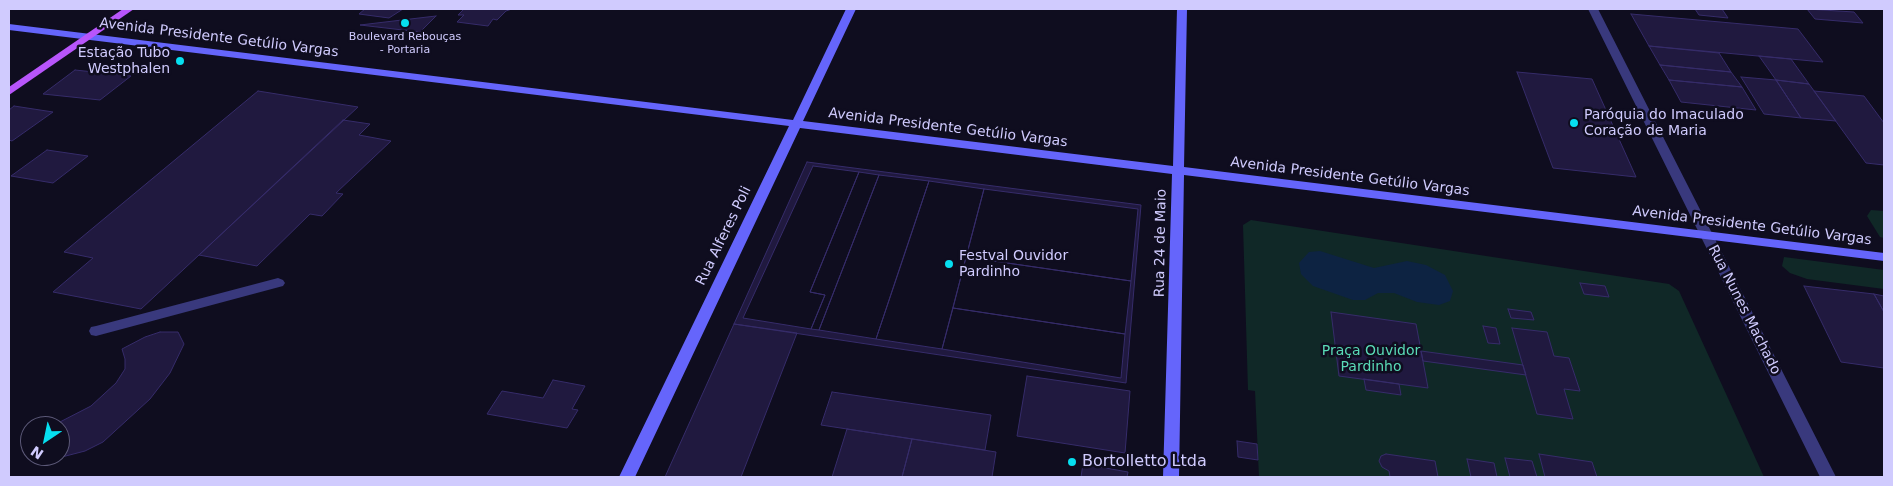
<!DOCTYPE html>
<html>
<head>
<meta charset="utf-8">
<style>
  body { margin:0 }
  #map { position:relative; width:1893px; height:486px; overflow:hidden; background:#0f0d1f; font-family:"DejaVu Sans",sans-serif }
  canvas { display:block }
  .frame { position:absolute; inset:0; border:10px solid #d0cbfe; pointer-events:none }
  .north { position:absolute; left:20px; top:416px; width:50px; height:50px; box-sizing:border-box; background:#0f0d1f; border:1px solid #5c5978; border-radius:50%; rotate:214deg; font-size:14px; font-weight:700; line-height:20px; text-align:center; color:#d0cbfe }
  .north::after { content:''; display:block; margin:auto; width:18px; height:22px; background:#06dff0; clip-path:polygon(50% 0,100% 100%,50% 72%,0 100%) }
</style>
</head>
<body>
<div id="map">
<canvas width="1893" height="486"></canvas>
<div class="frame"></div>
<div class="north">N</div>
</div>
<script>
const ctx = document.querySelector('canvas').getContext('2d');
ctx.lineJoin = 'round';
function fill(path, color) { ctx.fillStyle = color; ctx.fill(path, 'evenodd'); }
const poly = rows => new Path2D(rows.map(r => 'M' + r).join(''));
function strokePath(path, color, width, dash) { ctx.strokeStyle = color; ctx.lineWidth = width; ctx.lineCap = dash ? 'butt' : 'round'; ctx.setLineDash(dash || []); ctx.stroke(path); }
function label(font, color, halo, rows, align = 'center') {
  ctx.font = font + ' "DejaVu Sans",sans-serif'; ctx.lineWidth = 5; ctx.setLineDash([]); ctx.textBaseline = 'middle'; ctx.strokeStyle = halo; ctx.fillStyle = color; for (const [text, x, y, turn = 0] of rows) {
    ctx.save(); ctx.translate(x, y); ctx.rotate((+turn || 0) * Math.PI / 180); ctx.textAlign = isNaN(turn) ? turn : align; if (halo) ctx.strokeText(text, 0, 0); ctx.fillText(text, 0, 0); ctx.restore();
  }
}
const green = poly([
  [1871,210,1884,211,1884,238,1880,237,1867,216],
  [1251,220,1669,284,1679,291,1764,477,1259,477,1255,391,1248,390,1243,225],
  [1784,257,1884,270,1884,289,1807,279,1790,273,1782,266]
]);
const water = poly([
  [1320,251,1374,268,1407,261,1426,265,1445,275,1453,291,1450,301,1439,305,1417,302,1394,293,1378,293,1365,300,1353,300,1313,286,1301,274,1299,263,1309,252]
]);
const building = poly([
  [365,9,403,9,389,18,359,14,365,9],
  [464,9,512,9,506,11,497,20,493,19,488,26,457,22,464,15,458,15,464,9],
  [1695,9,1722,9,1728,18,1699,15,1695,9],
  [1807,9,1854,12,1863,23,1815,19,1807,9],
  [1631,14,1798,29,1823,62,1649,46,1631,14],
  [436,16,420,32,360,25,402,20,436,16],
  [1649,46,1719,53,1731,72,1660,65,1649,46],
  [1759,56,1791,59,1809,84,1776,80,1759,56],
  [1660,65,1731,72,1742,87,1669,80,1660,65],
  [75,70,131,76,100,100,43,94,75,70],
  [1517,72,1592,79,1636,177,1553,168,1517,72],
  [1741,77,1776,80,1801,118,1764,114,1741,77],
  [1669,80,1742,87,1756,110,1681,102,1669,80],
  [1776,80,1809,84,1836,121,1801,118,1776,80],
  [258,91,358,107,141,309,53,292,93,258,64,252,258,91],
  [1814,91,1864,96,1884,123,1884,165,1866,163,1814,91],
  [14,106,53,112,12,141,9,140,9,110,14,106],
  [343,120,370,124,359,135,391,141,336,193,343,194,322,216,310,214,257,266,199,255,343,120],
  [47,150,88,156,53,183,11,176,47,150],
  [807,162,1141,205,1126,383,734,324,807,162],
  [813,166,859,172,810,292,825,295,811,329,743,318,813,166],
  [859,172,879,175,819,330,811,329,825,295,810,292,859,172],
  [879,175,929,181,876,339,819,330,879,175],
  [929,181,984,189,942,349,876,339,929,181],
  [984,189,1138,209,1131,281,966,257,984,189],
  [966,257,1131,281,1125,334,953,308,966,257],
  [1580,283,1605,286,1609,297,1584,294,1580,283],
  [1804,286,1874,294,1884,312,1884,368,1841,362,1804,286],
  [1874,294,1884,296,1884,312,1874,294],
  [953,308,1125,334,1121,378,942,349,953,308],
  [1508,309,1531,312,1534,320,1511,318,1508,309],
  [1331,312,1416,324,1428,388,1339,376,1331,312],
  [734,324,797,333,741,477,665,477,734,324],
  [1483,326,1496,328,1500,344,1488,343,1483,326],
  [1512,328,1547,332,1554,356,1569,358,1580,391,1564,389,1573,419,1537,414,1512,328],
  [160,332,178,332,184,344,170,373,150,399,103,442,85,451,58,458,60,456,60,426,56,424,91,406,116,383,125,369,125,359,122,349,145,337,160,332],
  [1421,351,1523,365,1526,375,1423,361,1421,351],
  [1027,376,1130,391,1125,453,1017,436,1027,376],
  [1364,379,1399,384,1401,395,1366,390,1364,379],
  [553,380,585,386,572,409,578,410,567,428,487,414,502,391,543,398,553,380],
  [832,392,991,415,985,450,821,425,832,392],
  [847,429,912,439,902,477,832,477,847,429],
  [912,439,996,452,992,477,902,477,912,439],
  [1237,441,1257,444,1258,460,1238,457,1237,441],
  [1386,454,1435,461,1438,477,1390,477,1389,471,1382,467,1379,461,1381,456,1386,454],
  [1539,454,1592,462,1597,477,1545,477,1539,454],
  [1505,458,1532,461,1537,477,1510,477,1505,458],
  [1467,459,1494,463,1497,477,1471,477,1467,459],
  [1083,464,1128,472,1127,477,1081,477,1083,464]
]);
const street = poly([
  [1588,9,1598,9,1836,477,1820,477,1588,9],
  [278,278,283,280,285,283,283,286,96,336,91,335,89,331,91,327,96,326,278,278]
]);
const secondary = poly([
  [846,9,856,9,803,121,1173,166,1177,9,1187,9,1184,167,1884,253,1884,261,1184,175,1179,477,1163,477,1172,174,800,128,635,477,619,477,789,126,9,30,9,24,793,120,846,9]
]);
const primary = poly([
  [123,9,134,9,9,95,9,87,123,9]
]);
const markers = [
  [405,23,5,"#06dff0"],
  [180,61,5,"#06dff0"],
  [1574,123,5,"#06dff0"],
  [949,264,5,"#06dff0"],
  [1072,462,5,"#06dff0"]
];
const farPoinames = [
  ["Boulevard Rebouças",405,37],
  ["- Portaria",405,50]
];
const streetNames = [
  ["Avenida Presidente Getúlio Vargas",219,38,7],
  ["Avenida Presidente Getúlio Vargas",948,128,7],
  ["Avenida Presidente Getúlio Vargas",1350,177,7],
  ["Avenida Presidente Getúlio Vargas",1752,226,7],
  ["Rua Alferes Poli",724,236,-64],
  ["Rua 24 de Maio",1161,243,-89],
  ["Rua Nunes Machado",1744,310,63]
];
const poiNames = [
  ["Estação Tubo",170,53,"right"],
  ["Westphalen",170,69,"right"],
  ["Paróquia do Imaculado",1584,115],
  ["Coração de Maria",1584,131],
  ["Festval Ouvidor",959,256],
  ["Pardinho",959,272]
];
const parkNames = [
  ["Praça Ouvidor",1371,351],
  ["Pardinho",1371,367]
];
const nearPoinames = [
  ["Bortolletto Ltda",1082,462]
];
fill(green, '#102827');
fill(water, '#0d2342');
fill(building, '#20193f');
strokePath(building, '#362c6a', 1);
fill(street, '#39397d');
fill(secondary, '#6565fb');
fill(primary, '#b855fb');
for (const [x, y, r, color] of markers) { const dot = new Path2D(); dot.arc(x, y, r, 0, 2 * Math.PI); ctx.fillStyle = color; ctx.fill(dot); strokePath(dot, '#0f0d1f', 2); }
label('11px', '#d0cbfe', '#0f0d1f', farPoinames);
label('14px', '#d0cbfe', '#0f0d1f', streetNames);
label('14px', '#d0cbfe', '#0f0d1f', poiNames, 'left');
label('14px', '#5adbb7', '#0f0d1f', parkNames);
label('16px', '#d0cbfe', '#0f0d1f', nearPoinames, 'left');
</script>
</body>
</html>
